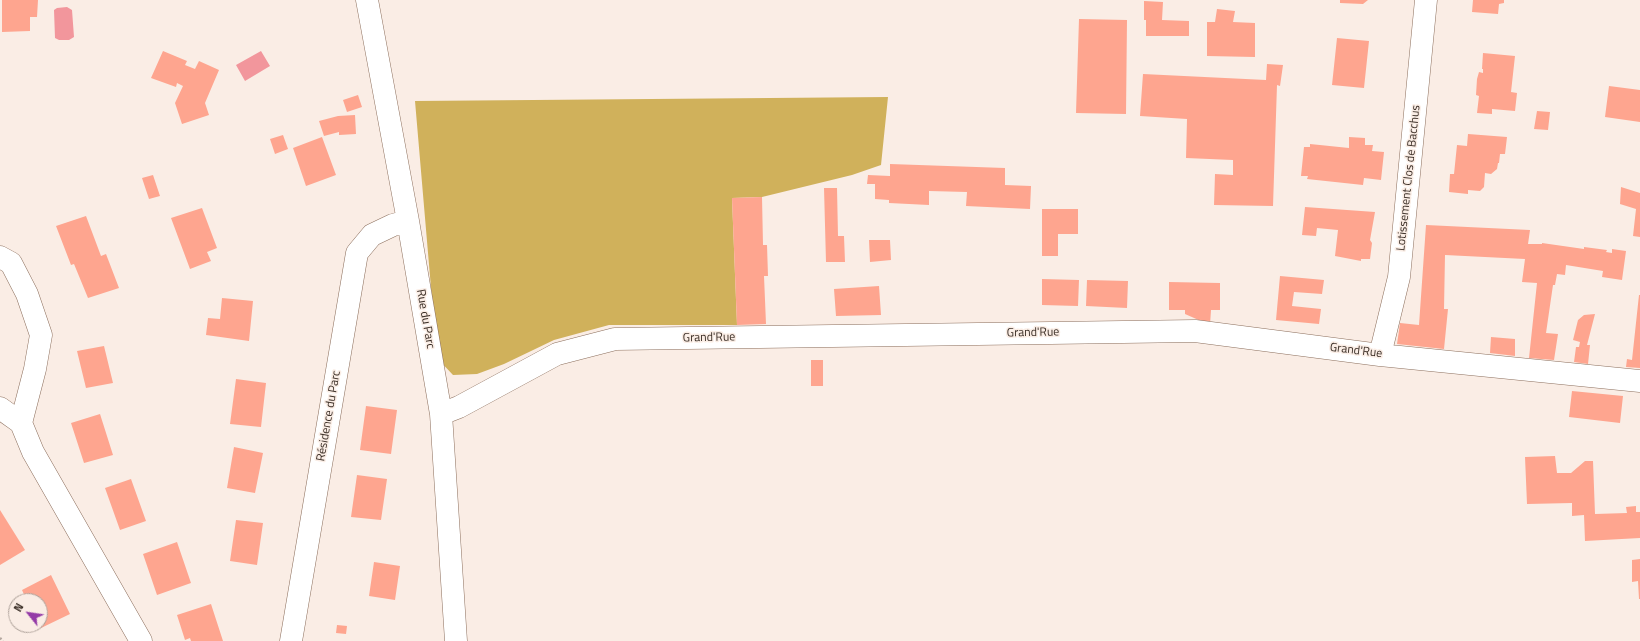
<!DOCTYPE html>
<html>
<head>
<meta charset="utf-8">
<style>
  body { margin:0 }
  #map { position:relative; width:1640px; height:641px; overflow:hidden; background:#faede5; font-family:"Titillium Web",sans-serif }
  canvas { display:block }
  .north { position:absolute; left:8px; top:593px; width:40px; height:40px; box-sizing:border-box; background:#faede5; border:1px solid #ada199; border-radius:50%; rotate:300deg; font-size:11px; font-weight:700; line-height:16px; text-align:center; color:#3a2e26 }
  .north::after { content:''; display:block; margin:auto; width:14px; height:18px; background:#943ba7; clip-path:polygon(50% 0,100% 100%,50% 72%,0 100%) }
</style>
</head>
<body>
<div id="map">
<canvas width="1640" height="641"></canvas>
<div class="north">N</div>
</div>
<script>
const ctx = document.querySelector('canvas').getContext('2d');
ctx.lineJoin = 'round';
function fill(path, color) { ctx.fillStyle = color; ctx.fill(path, 'evenodd'); }
const poly = rows => new Path2D(rows.map(r => 'M' + r).join(''));
function strokePath(path, color, width, dash) { ctx.strokeStyle = color; ctx.lineWidth = width; ctx.lineCap = dash ? 'butt' : 'round'; ctx.setLineDash(dash || []); ctx.stroke(path); }
function label(font, color, halo, rows, align = 'center') {
  ctx.font = font + ' "Titillium Web",sans-serif'; ctx.lineWidth = 3; ctx.setLineDash([]); ctx.textBaseline = 'middle'; ctx.strokeStyle = halo; ctx.fillStyle = color; for (const [text, x, y, turn = 0] of rows) {
    ctx.save(); ctx.translate(x, y); ctx.rotate((+turn || 0) * Math.PI / 180); ctx.textAlign = isNaN(turn) ? turn : align; if (halo) ctx.strokeText(text, 0, 0); ctx.fillText(text, 0, 0); ctx.restore();
  }
}
const forest = poly([
  [888,97,881,165,852,175,762,197,732,198,737,325,609,325,554,340,504,364,477,374,453,375,437,358,415,101]
]);
const water = poly([
  [67,7,72,10,74,37,69,40,59,40,55,38,54,10,57,8],
  [261,51,270,66,245,81,236,65]
]);
const building = poly([
  [2,0,38,0,37,17,30,17,30,31,2,32],
  [1340,0,1368,0,1363,4,1340,3],
  [1473,0,1504,0,1504,3,1499,4,1498,14,1472,12],
  [1144,1,1163,2,1162,20,1189,21,1189,36,1146,36,1146,20,1144,20],
  [1217,9,1235,11,1233,22,1255,23,1255,57,1207,56,1207,22,1215,22],
  [1079,19,1127,20,1126,114,1076,113],
  [1337,38,1369,41,1364,88,1332,85],
  [163,51,187,61,185,65,195,69,199,61,219,70,205,103,209,115,182,124,175,103,183,86,177,83,176,87,151,78],
  [1483,53,1515,56,1511,92,1517,93,1515,111,1492,109,1492,114,1477,113,1479,96,1476,95,1477,79,1479,72,1483,73,1483,69,1482,69],
  [1267,64,1283,65,1280,86,1277,85,1273,206,1214,205,1215,174,1233,175,1233,160,1186,158,1187,119,1140,116,1143,74,1266,80],
  [1609,86,1640,90,1640,122,1605,117],
  [358,95,362,107,347,112,343,100],
  [1537,111,1550,112,1548,130,1534,129],
  [355,115,356,134,339,135,339,132,324,136,319,121,338,116],
  [1468,134,1507,137,1505,154,1500,154,1499,163,1498,163,1497,169,1491,174,1485,173,1484,187,1480,191,1468,190,1468,194,1449,192,1450,174,1454,174,1457,145,1467,146],
  [283,135,288,149,275,154,270,139],
  [322,137,336,175,306,186,293,148],
  [1349,137,1365,138,1365,145,1373,145,1372,151,1384,152,1381,180,1364,178,1363,185,1307,179,1308,176,1301,176,1304,147,1310,147,1310,144,1349,148],
  [890,164,1005,168,1005,185,1031,186,1030,209,966,206,967,192,929,191,929,205,889,203,889,200,875,199,875,184,867,184,868,175,890,176],
  [153,175,160,196,149,199,142,178],
  [1621,187,1640,193,1640,237,1633,236,1636,209,1620,204],
  [824,188,837,188,838,236,844,236,845,262,826,262],
  [762,197,763,245,767,245,768,276,764,276,766,324,737,325,732,198],
  [1305,207,1375,212,1370,240,1372,243,1370,259,1361,259,1361,261,1335,256,1338,230,1317,228,1316,236,1302,235],
  [202,208,217,248,207,252,211,261,190,269,171,218],
  [1042,209,1078,209,1078,234,1058,234,1058,256,1042,256],
  [86,216,101,256,106,254,119,288,88,298,74,264,71,265,56,226],
  [1426,225,1530,230,1528,244,1542,244,1542,243,1584,249,1584,247,1607,250,1606,252,1612,253,1612,249,1626,251,1622,280,1602,277,1603,271,1566,265,1565,275,1557,274,1555,285,1553,285,1546,333,1558,334,1554,360,1529,358,1537,283,1522,282,1525,259,1445,255,1444,309,1448,309,1444,349,1397,344,1400,323,1419,325],
  [869,240,890,240,891,260,870,262],
  [1280,276,1324,280,1322,294,1294,292,1292,306,1321,309,1319,324,1276,320],
  [1042,279,1079,280,1078,306,1042,305],
  [1087,280,1128,281,1127,308,1086,306],
  [1169,282,1220,283,1220,310,1211,310,1210,325,1185,314,1185,310,1169,310],
  [879,286,881,315,836,316,834,289],
  [1639,295,1640,295,1640,368,1626,367,1627,359,1632,360],
  [222,298,253,301,249,341,206,335,208,318,220,319],
  [1595,314,1587,345,1590,345,1588,364,1574,362,1576,347,1579,347,1580,342,1573,340,1578,320,1584,315],
  [1491,337,1515,339,1515,356,1490,353],
  [104,346,113,383,86,388,77,351],
  [811,360,823,360,823,386,811,386],
  [236,379,266,383,261,427,230,424],
  [1572,391,1623,396,1620,423,1569,417],
  [366,406,397,410,391,454,360,450],
  [100,414,113,455,84,463,71,423],
  [234,447,263,453,255,493,227,488],
  [1555,456,1557,473,1571,473,1585,461,1593,461,1595,514,1627,513,1626,507,1636,506,1636,512,1640,512,1640,538,1585,541,1584,515,1572,516,1572,503,1527,504,1525,457],
  [357,475,387,479,381,520,351,517],
  [131,479,146,521,120,530,105,488],
  [0,510,25,550,0,565],
  [236,520,263,523,257,565,230,561],
  [177,542,191,583,157,595,143,554],
  [1640,559,1640,599,1639,599,1638,581,1632,582,1632,560],
  [374,562,400,566,395,600,369,596],
  [51,575,70,614,41,628,39,625,40,601,27,601,22,590],
  [211,604,223,641,191,641,190,638,185,640,177,615],
  [337,625,347,626,346,634,336,633]
]);
const path = poly([
  [0,638,3,641]
]);
const street = poly([
  [367,0,408,221,441,414,456,641],
  [0,257,11,263,27,294,41,335,35,369,21,423],
  [1380,355,1399,277,1426,0],
  [0,408,21,423,33,452,141,641],
  [441,414,459,407,557,354,615,339,1195,331,1380,355,1640,381],
  [291,641,357,253,372,235,393,225,408,221]
]);
const streetNames = [
  ["Lotissement Clos de Bacchus",1409,178,-84],
  ["Rue du Parc",425,319,80],
  ["Grand'Rue",1033,333,-1],
  ["Grand'Rue",709,338,-1],
  ["Grand'Rue",1356,351,7],
  ["Résidence du Parc",329,416,-80]
];
fill(forest, '#d0b15b');
fill(water, '#f2969c');
fill(building, '#fea58f');
strokePath(street, '#8c6f5d', 23);
strokePath(path, '#b5a8a0', 2.5, [2, 2]);
strokePath(street, '#fff', 22);
label('12px', '#3a2e26', '#faede5', streetNames);
</script>
</body>
</html>
